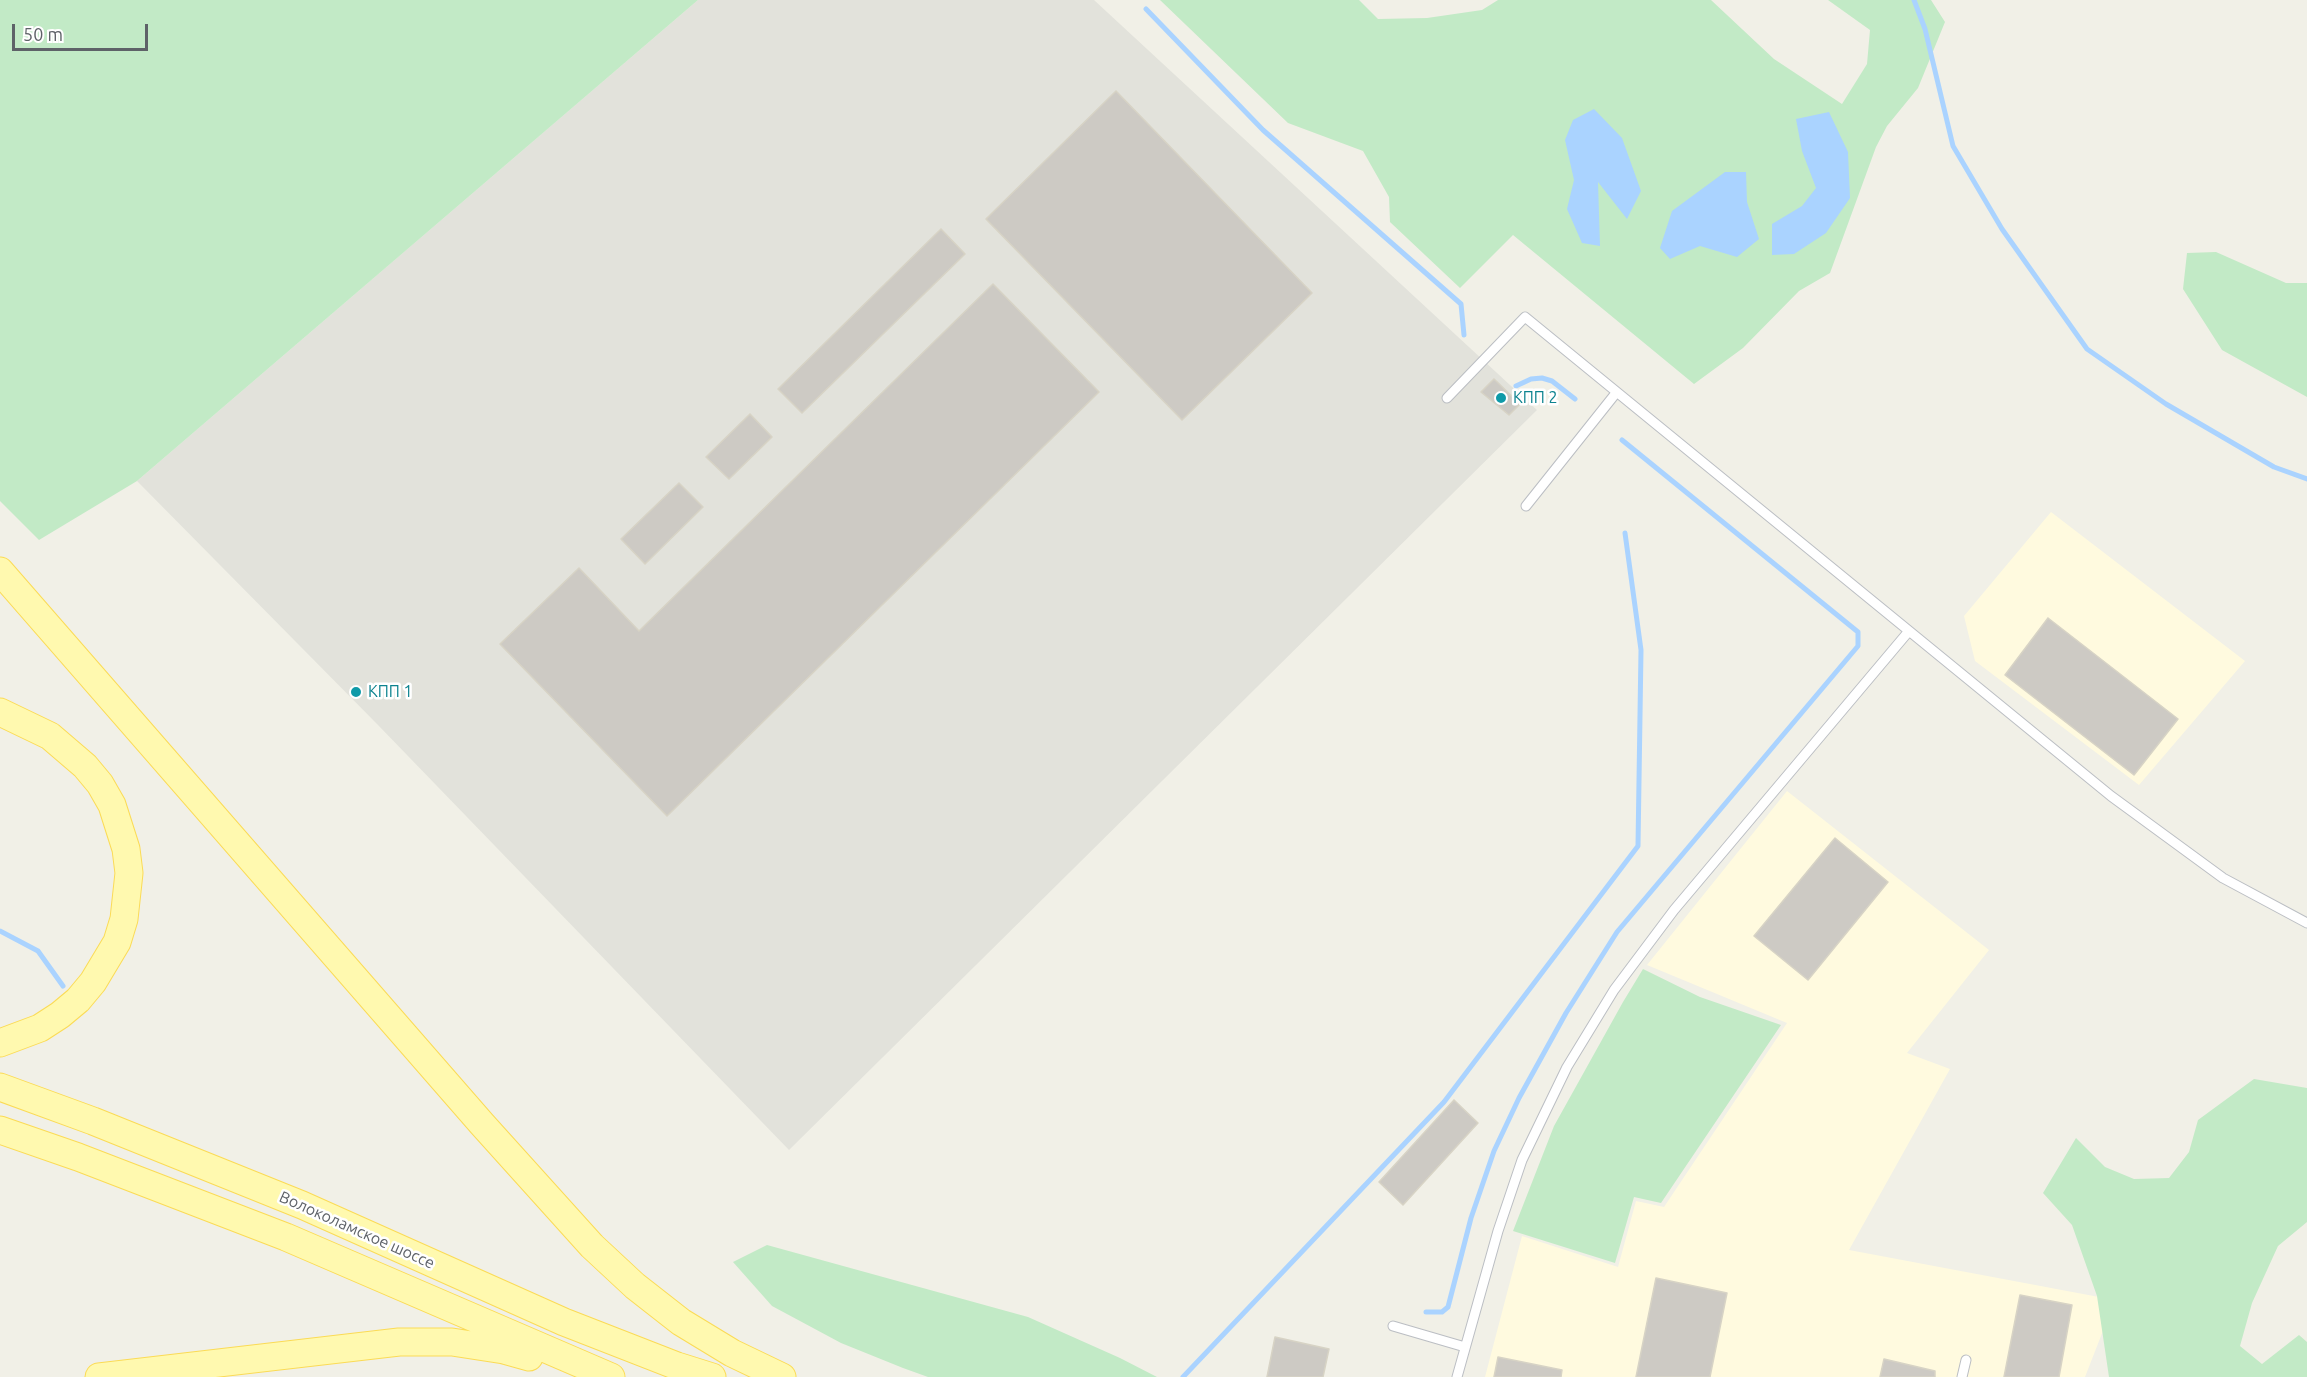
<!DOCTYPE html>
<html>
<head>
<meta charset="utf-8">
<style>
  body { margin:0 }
  #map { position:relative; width:2307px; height:1377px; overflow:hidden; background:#f1f0e7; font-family:Ubuntu,sans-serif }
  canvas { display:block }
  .scale { position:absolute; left:12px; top:24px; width:136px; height:27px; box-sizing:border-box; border:3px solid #5e6268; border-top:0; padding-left:8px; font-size:18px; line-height:21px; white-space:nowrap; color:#5e6268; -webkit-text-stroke:4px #fff; paint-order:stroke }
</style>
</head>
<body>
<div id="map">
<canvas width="2307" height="1377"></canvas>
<div class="scale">50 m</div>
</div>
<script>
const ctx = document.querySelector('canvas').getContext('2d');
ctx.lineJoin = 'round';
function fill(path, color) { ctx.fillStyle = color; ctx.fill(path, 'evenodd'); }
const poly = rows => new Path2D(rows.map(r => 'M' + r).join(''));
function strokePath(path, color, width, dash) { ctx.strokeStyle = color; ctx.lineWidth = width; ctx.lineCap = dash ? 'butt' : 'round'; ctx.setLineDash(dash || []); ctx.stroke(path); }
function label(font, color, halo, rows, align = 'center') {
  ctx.font = font + ' Ubuntu,sans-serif'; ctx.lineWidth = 5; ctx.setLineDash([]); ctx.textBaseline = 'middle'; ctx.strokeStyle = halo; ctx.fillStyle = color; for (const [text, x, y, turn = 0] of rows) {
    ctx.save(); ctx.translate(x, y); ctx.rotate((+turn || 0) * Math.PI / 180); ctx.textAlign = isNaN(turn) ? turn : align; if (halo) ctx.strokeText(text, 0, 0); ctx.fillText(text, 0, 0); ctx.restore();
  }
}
const commercial = poly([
  [2051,512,2245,661,2139,785,1975,661,1964,616],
  [1787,791,1989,950,1907,1053,1950,1069,1849,1250,2115,1300,2085,1377,1485,1377,1522,1236,1618,1267,1636,1201,1664,1207,1787,1023,1647,965]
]);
const industrial = poly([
  [698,0,1094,0,1537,410,789,1150,378,725,137,481]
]);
const green = poly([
  [0,0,698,0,137,481,39,540,0,501],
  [1160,0,1359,0,1378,19,1427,18,1482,10,1498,0,1711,0,1774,59,1842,104,1867,64,1870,30,1828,0,1931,0,1945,22,1918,88,1887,126,1876,147,1830,273,1799,291,1743,348,1694,384,1513,235,1460,288,1390,222,1389,197,1363,151,1288,123],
  [2216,252,2286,283,2307,283,2307,397,2222,350,2183,289,2187,253],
  [1643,969,1700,997,1781,1025,1661,1203,1634,1197,1615,1263,1513,1231,1554,1126,1623,1002],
  [2254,1079,2307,1088,2307,1222,2278,1246,2252,1303,2240,1346,2262,1364,2299,1335,2307,1342,2307,1377,2109,1377,2097,1296,2072,1225,2043,1193,2076,1138,2105,1167,2134,1179,2169,1178,2189,1152,2198,1120],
  [767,1245,1028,1317,1120,1358,1157,1377,928,1377,903,1368,841,1343,772,1306,733,1262]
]);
const water = poly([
  [1594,109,1622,138,1641,191,1627,219,1598,182,1600,246,1582,243,1567,209,1574,180,1565,140,1573,120],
  [1829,112,1848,152,1850,198,1826,233,1794,254,1772,255,1772,224,1802,206,1816,188,1802,151,1796,119],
  [1725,172,1746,172,1747,202,1759,239,1737,257,1700,246,1670,259,1660,248,1672,211]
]);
const stream = poly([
  [1914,0,1925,29,1953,146,2002,229,2087,349,2166,404,2274,467,2307,479],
  [1146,9,1263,130,1461,304,1464,335],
  [1516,386,1531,379,1542,378,1552,381,1575,399],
  [0,931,38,951,63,986],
  [1426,1312,1442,1312,1448,1307,1471,1218,1494,1151,1519,1098,1566,1013,1617,932,1858,646,1858,632,1622,440],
  [1183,1377,1444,1102,1638,846,1641,650,1625,533]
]);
const building = poly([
  [1116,91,1312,293,1182,420,986,219,1116,91],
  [941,229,965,254,802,413,778,389,941,229],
  [993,284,1099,392,667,816,500,644,579,568,639,631,993,284],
  [1494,379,1520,404,1509,415,1481,392,1494,379],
  [750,414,772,437,729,479,706,457,750,414],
  [679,483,703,507,645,564,621,539,679,483],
  [2048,618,2178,719,2134,775,2005,675,2048,618],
  [1835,838,1888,882,1808,980,1754,936,1835,838],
  [1454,1100,1478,1123,1403,1205,1379,1182,1454,1100],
  [1656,1278,1727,1293,1710,1377,1636,1377,1656,1278],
  [2020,1295,2072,1305,2059,1377,2004,1377,2020,1295],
  [1275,1337,1329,1349,1323,1377,1267,1377,1275,1337],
  [1498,1357,1562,1370,1561,1377,1494,1377,1498,1357],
  [1884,1359,1935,1371,1935,1377,1880,1377,1884,1359]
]);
const lane = poly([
  [1447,398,1525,317,2111,796,2223,878,2307,923],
  [1526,506,1616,393],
  [1393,1326,1465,1347],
  [1457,1377,1498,1231,1522,1160,1567,1067,1614,990,1674,910,1909,631],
  [1962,1377,1966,1360]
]);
const primary = poly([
  [0,571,482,1124,592,1246,635,1286,681,1322,732,1353,782,1377],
  [0,712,50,736,85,766,100,784,112,805,126,849,129,873,124,919,117,942,93,982,78,1000,60,1015,40,1028,0,1043],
  [0,1087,93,1121,302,1205,564,1322,677,1366,712,1377],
  [0,1130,78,1157,286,1237,611,1377],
  [99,1377,399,1342,452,1342,504,1350,529,1357]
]);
const markers = [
  [1501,398,6,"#0f9aa8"],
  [356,692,6,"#0f9aa8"]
];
const cultureNames = [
  ["КПП 2",1513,398],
  ["КПП 1",368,692]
];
const streetNames = [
  ["Волоколамское шоссе",357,1230,24]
];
fill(commercial, '#fffadf');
fill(industrial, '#e2e2db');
fill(green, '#c2eac6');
fill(water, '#aad3ff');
strokePath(stream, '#aad3ff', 5);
fill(building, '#cdcac4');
strokePath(building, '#d7d3c5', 1.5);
strokePath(lane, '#bbbec3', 11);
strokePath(primary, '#fbdb56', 29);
strokePath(lane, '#fff', 9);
strokePath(primary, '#fff9af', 27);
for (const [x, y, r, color] of markers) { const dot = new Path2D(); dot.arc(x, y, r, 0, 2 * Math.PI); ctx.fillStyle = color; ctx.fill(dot); strokePath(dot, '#fff', 2); }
label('16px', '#0d838f', '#fff', cultureNames, 'left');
label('16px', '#5e6268', '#fff', streetNames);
</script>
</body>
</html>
